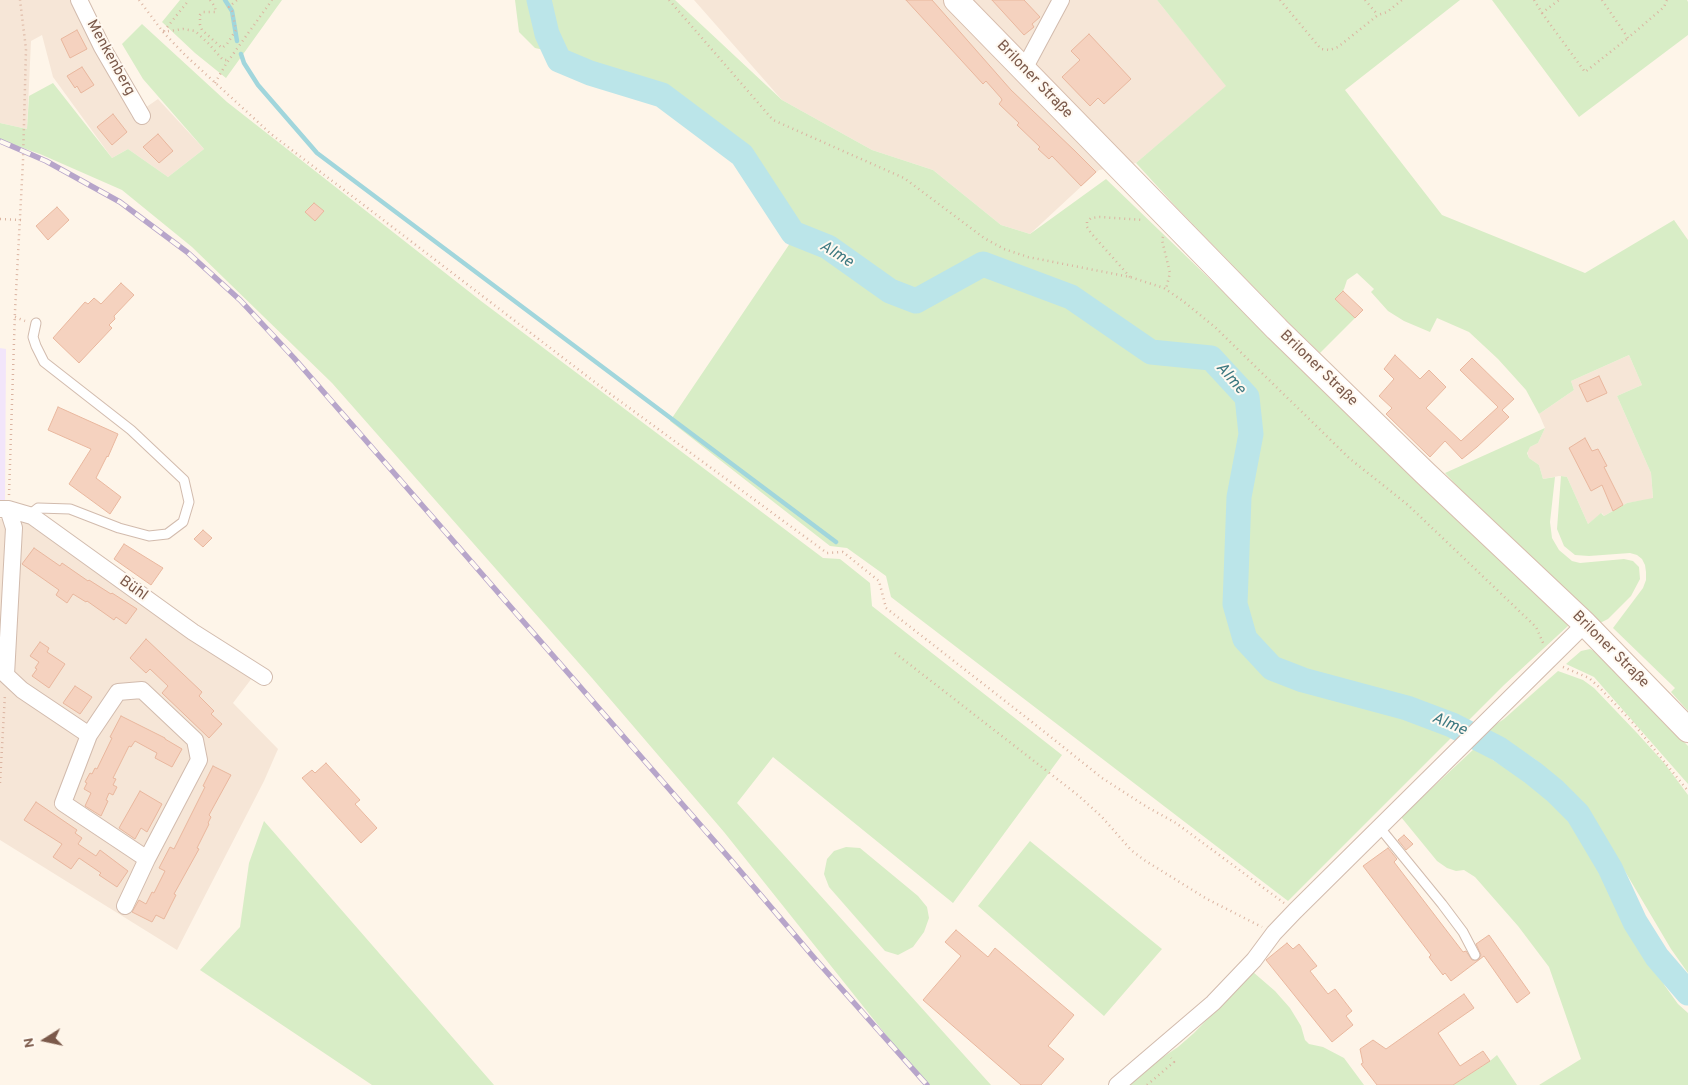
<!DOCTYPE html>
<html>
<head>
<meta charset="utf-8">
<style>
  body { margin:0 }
  #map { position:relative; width:1688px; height:1085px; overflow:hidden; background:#fef5e9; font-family:Overpass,sans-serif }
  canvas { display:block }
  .north { position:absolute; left:20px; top:1015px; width:50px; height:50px; -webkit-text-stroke:4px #fff9f1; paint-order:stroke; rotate:260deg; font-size:14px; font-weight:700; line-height:20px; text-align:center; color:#7b594a }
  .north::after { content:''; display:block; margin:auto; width:18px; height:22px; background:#7b594a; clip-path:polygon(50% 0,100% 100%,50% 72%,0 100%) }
</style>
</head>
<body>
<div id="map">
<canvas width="1688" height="1085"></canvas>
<div class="north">N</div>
</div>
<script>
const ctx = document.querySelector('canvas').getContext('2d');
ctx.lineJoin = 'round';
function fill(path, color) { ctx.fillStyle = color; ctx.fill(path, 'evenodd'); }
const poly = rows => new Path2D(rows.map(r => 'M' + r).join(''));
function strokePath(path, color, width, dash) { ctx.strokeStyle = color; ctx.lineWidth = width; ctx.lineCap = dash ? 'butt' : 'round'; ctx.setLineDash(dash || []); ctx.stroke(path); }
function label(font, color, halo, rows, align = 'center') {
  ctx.font = font + ' Overpass,sans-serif'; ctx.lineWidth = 4; ctx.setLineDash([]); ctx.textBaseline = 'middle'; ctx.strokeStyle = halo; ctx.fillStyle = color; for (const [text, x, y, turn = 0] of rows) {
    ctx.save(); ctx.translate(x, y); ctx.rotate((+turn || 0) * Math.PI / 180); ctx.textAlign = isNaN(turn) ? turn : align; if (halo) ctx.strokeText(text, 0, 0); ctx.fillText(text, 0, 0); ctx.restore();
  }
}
const residential = poly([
  [0,0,73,0,132,117,158,99,204,149,168,177,128,149,112,158,53,77,42,35,31,41,27,129,0,123],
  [694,0,1157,0,1227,86,1136,163,1099,170,1030,234,1001,225,933,170,872,150,782,100],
  [1629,355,1642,385,1617,396,1651,473,1653,499,1627,503,1604,516,1602,513,1588,524,1567,477,1559,476,1543,479,1539,465,1529,458,1527,451,1530,447,1538,443,1545,428,1539,414,1574,390,1571,381],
  [0,519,23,520,154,613,252,678,233,703,278,749,264,781,177,950,0,840]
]);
const education = poly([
  [0,348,6,349,5,506,0,505]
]);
const green = poly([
  [180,0,282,0,226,78,195,53,162,22],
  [515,0,675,0,782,100,872,150,933,170,1001,225,1030,234,1106,179,1569,625,1504,685,1288,901,891,597,886,576,847,548,830,546,670,421,801,227,749,152,665,90,572,56,535,48,519,32],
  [1157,0,1460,0,1345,90,1442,215,1585,273,1674,220,1688,240,1688,711,1671,692,1675,688,1613,628,1643,588,1646,580,1646,572,1645,565,1642,559,1637,555,1630,553,1589,556,1575,555,1564,546,1557,529,1561,476,1567,477,1588,524,1601,513,1604,516,1627,503,1653,498,1651,473,1617,396,1642,385,1629,355,1571,381,1574,390,1539,414,1526,390,1498,359,1469,332,1437,318,1430,332,1404,321,1388,311,1371,292,1374,289,1357,273,1347,280,1344,289,1335,299,1355,318,1320,353,1283,317,1178,209,1136,163,1226,86],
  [1492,0,1687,0,1688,2,1688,35,1579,117],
  [142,24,227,102,481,301,823,558,840,559,870,583,872,606,1062,755,953,903,773,757,737,803,991,1085,926,1085,724,832,592,678,332,383,192,247,122,190,40,154,0,140,0,123,27,129,29,96,53,83,112,158,128,149,168,177,204,149,143,79,122,44],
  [1545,428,1538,443,1530,447,1527,453,1529,458,1539,465,1543,479,1555,477,1550,522,1552,538,1559,550,1572,561,1580,563,1624,559,1633,561,1639,567,1640,579,1631,596,1608,619,1600,623,1492,523,1445,473],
  [1590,649,1599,654,1688,746,1688,784,1594,677,1566,664,1581,651],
  [1558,671,1583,680,1594,688,1637,733,1665,764,1688,795,1688,973,1671,949,1600,829,1571,790,1536,760,1518,748,1487,730,1504,719],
  [1475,748,1528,783,1569,818,1587,840,1635,933,1665,986,1678,1004,1688,1013,1688,1085,1539,1085,1581,1059,1549,967,1518,926,1475,877,1464,870,1456,871,1447,868,1437,861,1401,817],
  [264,821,494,1085,372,1085,200,970,240,927,249,863],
  [1030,841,1162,949,1104,1016,978,906],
  [846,847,860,848,918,896,927,907,929,918,924,932,913,947,898,955,885,951,829,887,824,874,827,859,834,851],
  [1253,972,1275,991,1290,1008,1301,1026,1305,1040,1309,1044,1323,1047,1344,1058,1364,1085,1129,1085,1151,1065,1178,1047,1194,1033],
  [1497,1055,1517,1085,1453,1085,1490,1061]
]);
const stream = poly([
  [225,0,232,11,237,41],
  [241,54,244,63,258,85,317,153,836,542]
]);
const river = poly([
  [539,0,547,34,559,60,590,73,662,95,742,155,793,233,828,247,890,291,916,301,983,264,1071,297,1151,352,1211,358,1247,397,1251,434,1239,497,1235,604,1245,639,1272,668,1303,680,1407,708,1452,725,1499,749,1533,773,1555,791,1578,814,1610,868,1635,922,1657,957,1688,993]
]);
const building = poly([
  [906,0,932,0,1011,90,1075,151,1096,172,1081,186,1052,156,1049,159,1038,149,1040,147,1017,125,1019,123,999,104,1002,100,1001,98,986,81,983,84,906,0],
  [992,0,1024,0,1040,17,1032,24,1034,27,1024,35,992,0],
  [77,30,87,49,70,58,61,39,77,30],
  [1089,34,1131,79,1104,104,1098,98,1090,106,1062,77,1080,60,1071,51,1089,34],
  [82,67,94,85,81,93,77,86,75,88,67,76,82,67],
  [113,114,127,132,112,145,97,127,113,114],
  [158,134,173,151,159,163,143,147,158,134],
  [314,203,324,211,315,221,305,212,314,203],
  [57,207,69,220,48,240,36,226,57,207],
  [121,283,134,295,114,316,115,319,109,325,112,328,79,363,53,338,85,302,88,304,94,298,101,304,121,283],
  [1343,291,1363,310,1355,318,1335,299,1343,291],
  [1395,355,1420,379,1429,370,1446,387,1426,408,1461,441,1498,407,1460,370,1472,358,1514,399,1502,410,1509,417,1477,447,1462,459,1445,441,1430,457,1386,414,1392,408,1379,396,1394,379,1384,369,1395,355],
  [1599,376,1607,393,1587,402,1579,385,1599,376],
  [58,407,118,434,108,457,107,456,96,478,121,497,110,514,69,484,91,449,48,430,58,407],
  [1585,438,1592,451,1598,449,1607,466,1604,467,1623,505,1613,511,1602,485,1591,491,1569,448,1585,438],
  [203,530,212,538,203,547,194,539,203,530],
  [124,544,163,568,151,585,114,559,124,544],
  [34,548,60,566,62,563,88,581,89,580,111,594,112,593,137,609,126,624,116,617,114,620,87,601,86,602,73,594,67,603,56,595,59,590,22,564,34,548],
  [146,639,202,692,199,696,214,711,211,714,222,724,209,738,162,693,168,686,150,669,146,673,130,658,146,639],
  [40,642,49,648,47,652,65,664,49,688,32,676,37,669,35,668,39,662,30,656,40,642],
  [75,686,92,697,80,714,63,703,75,686],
  [121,716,165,738,165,739,182,749,172,767,155,758,157,753,135,741,131,747,129,746,113,778,116,779,113,785,117,787,113,795,109,793,106,800,108,801,101,816,85,806,91,793,84,789,87,783,85,782,90,773,92,774,95,768,97,769,112,738,110,737,121,716],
  [326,763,360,800,355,804,377,828,361,843,302,778,312,770,315,773,326,763],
  [213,766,231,775,209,815,211,817,208,823,209,824,197,848,199,849,174,894,176,895,164,919,156,915,152,922,132,912,139,900,146,904,152,892,154,893,165,871,159,868,170,847,174,849,205,787,203,786,213,766],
  [140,791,162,804,147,832,141,828,135,839,119,828,140,791],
  [36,802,77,830,75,833,82,838,78,844,96,856,100,850,128,871,117,887,99,875,101,873,79,858,71,869,53,857,62,844,24,820,36,802],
  [1404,835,1413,844,1406,850,1398,840,1404,835],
  [1388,848,1397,859,1394,862,1463,952,1466,951,1472,960,1478,960,1481,955,1476,944,1489,935,1530,993,1517,1003,1484,956,1451,981,1445,973,1443,975,1429,957,1431,955,1363,866,1388,848],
  [956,930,988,957,995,948,1074,1015,1048,1046,1064,1059,1041,1085,1021,1085,923,1000,961,956,945,942,956,930],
  [1287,943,1293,949,1299,944,1317,966,1310,971,1328,994,1335,989,1352,1011,1346,1016,1353,1025,1332,1042,1266,960,1287,943],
  [1464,994,1474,1008,1438,1033,1460,1066,1483,1051,1490,1061,1453,1085,1377,1085,1361,1064,1363,1063,1360,1049,1373,1040,1386,1049,1464,994]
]);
const path = poly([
  [139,0,163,32,185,55,271,134,609,393,827,553,843,552,879,581,886,608,1032,722,1102,778,1147,807,1176,823,1284,903],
  [210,0,215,7,216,12,203,12,200,15,200,25,202,30,222,48,227,44,236,30,232,11,229,7,237,0],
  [669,0,773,120,904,178,984,238,1004,249,1028,257,1130,277,1164,288,1183,301,1216,328,1349,458,1408,505,1536,627,1544,645],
  [1280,0,1321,49,1330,50,1338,47,1378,15,1387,12,1402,0],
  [1365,0,1378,15],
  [1534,0,1542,13,1559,0],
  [1602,0,1628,38,1664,7,1667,0],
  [1542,13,1585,72,1628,38],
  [164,31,189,0],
  [163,32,183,29,195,31,208,43,223,60,228,60],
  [215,83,226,64,272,0],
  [0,219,21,220],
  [1163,237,1162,240,1170,273,1166,289],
  [1130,277,1091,233,1087,227,1087,222,1091,218,1100,217,1144,220],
  [15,317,25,321],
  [9,495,15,311,23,161,26,49,20,0],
  [895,653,1079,796,1102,817,1131,850,1144,860,1207,899,1262,927],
  [1563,667,1589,678,1599,687,1633,723,1688,791],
  [0,783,5,694],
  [1147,1085,1174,1062,1171,1058]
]);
const lane = poly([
  [29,515,38,508,70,509,119,528,149,536,167,534,183,522,189,502,184,480,131,430,44,362,36,346,33,337,36,323],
  [1380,828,1442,904,1463,932,1475,955]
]);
const street = poly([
  [79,0,102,47,142,116],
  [1024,69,1061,0],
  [0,509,8,509,32,516,193,632,264,677],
  [8,509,14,528,6,675,22,690,89,735,63,803,147,859,199,760,195,740,142,690,118,692,89,735],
  [125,906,147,859],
  [1117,1085,1213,1003,1254,960,1274,933,1295,911,1585,624]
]);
const secondary = poly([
  [956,0,1277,329,1425,473,1585,624,1688,730]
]);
const rail = poly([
  [0,141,46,161,120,202,187,252,240,300,294,358,730,859,816,960,927,1085]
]);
const streetNames = [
  ["Menkenberg",110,58,61],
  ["Briloner Straße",1034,80,46],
  ["Briloner Straße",1318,369,44],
  ["Bühl",133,589,36],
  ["Briloner Straße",1610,650,45]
];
const waterNames = [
  ["Alme",836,255,32],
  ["Alme",1230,379,49],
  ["Alme",1449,725,23]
];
fill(residential, '#f6e6d7');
fill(education, '#f2e5fa');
fill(green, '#d8edc6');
strokePath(stream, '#a1d6dc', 4.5);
strokePath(river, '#bbe5e9', 25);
fill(building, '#f5d2bf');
strokePath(building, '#e9b79e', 1);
strokePath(lane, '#d2bbad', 11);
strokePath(street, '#d2bbad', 18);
strokePath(secondary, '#d7bdad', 26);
strokePath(path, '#dbb4a1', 2.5, [1, 4]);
strokePath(lane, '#fff', 9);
strokePath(street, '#fff', 16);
strokePath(secondary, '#fff', 24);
strokePath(rail, '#b7a5ca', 5.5);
strokePath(rail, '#fff9f1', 4, [11]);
label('15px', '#7b594a', '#fff9f1', streetNames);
label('italic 16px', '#3c7880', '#fff9f1', waterNames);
</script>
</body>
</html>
